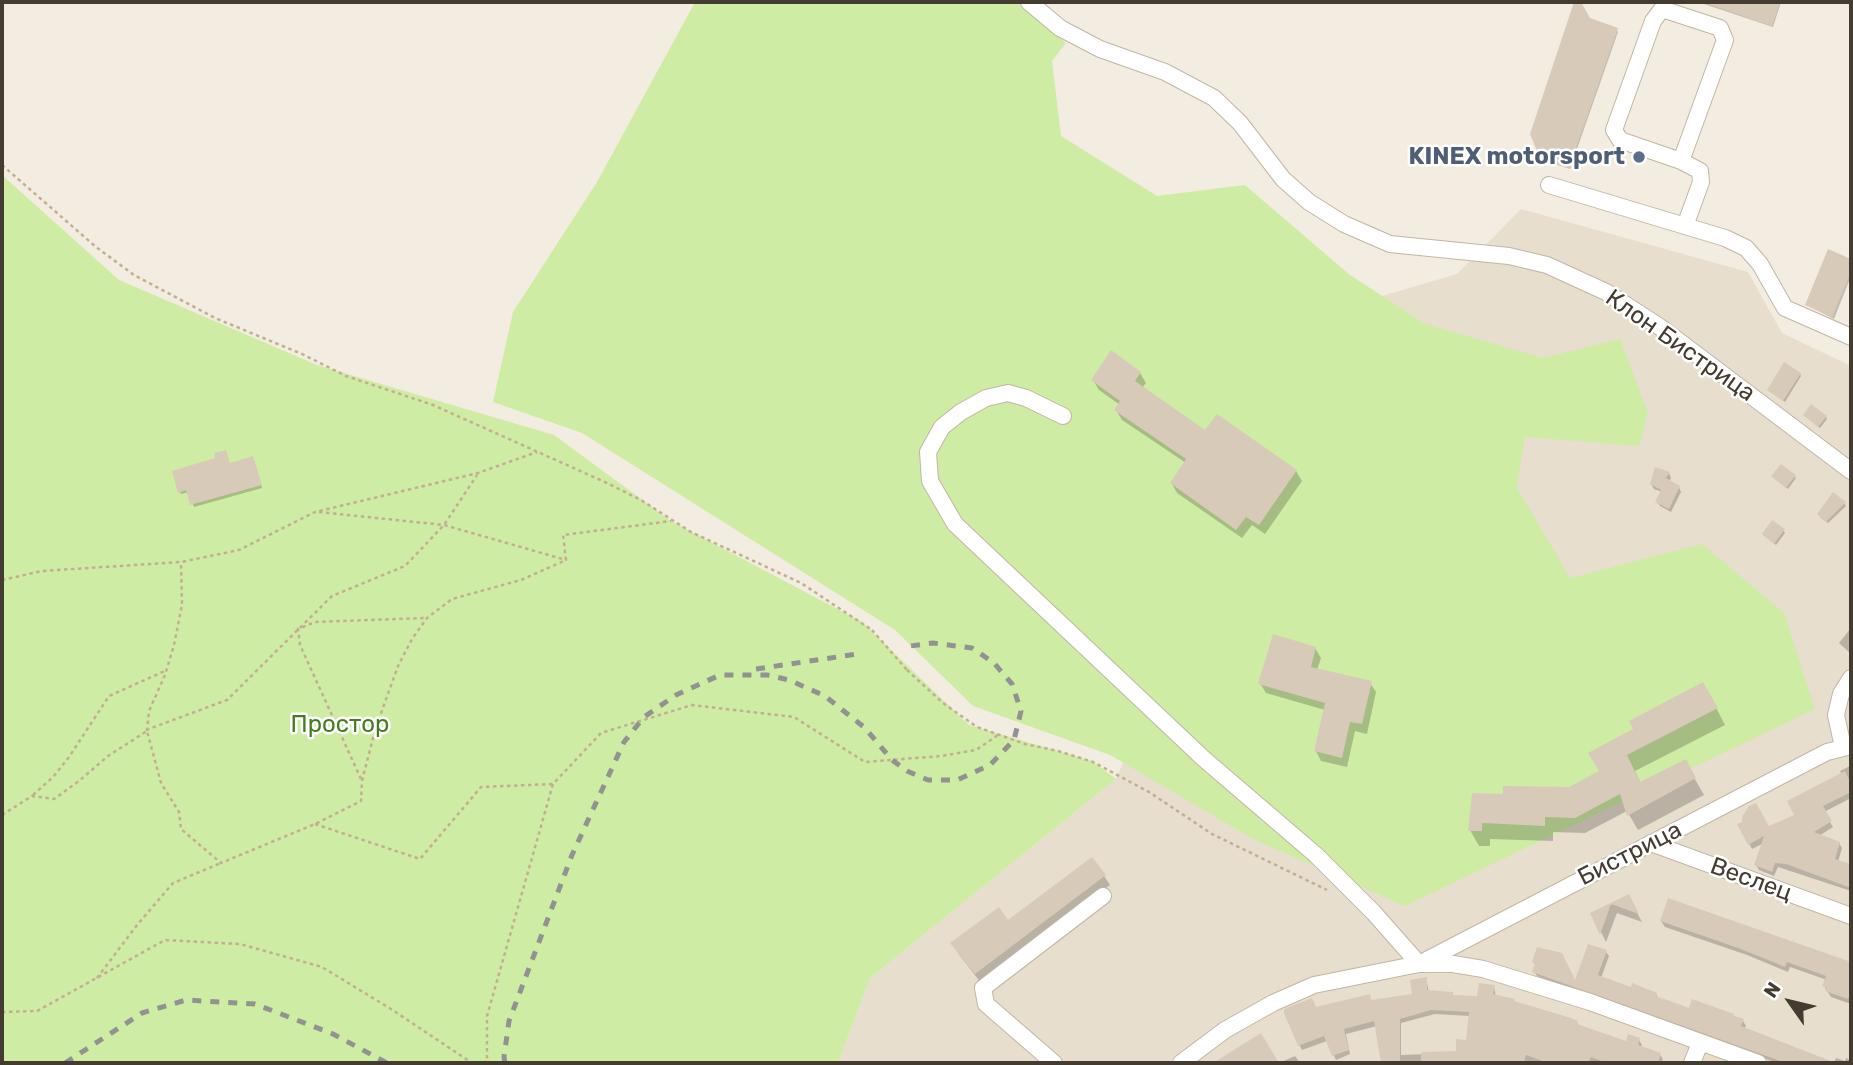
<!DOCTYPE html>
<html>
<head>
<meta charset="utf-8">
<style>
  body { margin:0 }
  #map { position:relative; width:1853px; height:1065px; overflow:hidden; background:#f3ece0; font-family:Rubik,sans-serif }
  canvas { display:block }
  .frame { position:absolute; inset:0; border:4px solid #443c31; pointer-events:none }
  .north { position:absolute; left:1755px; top:967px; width:70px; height:70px; -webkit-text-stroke:5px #fff; paint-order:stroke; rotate:304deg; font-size:19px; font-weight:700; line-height:28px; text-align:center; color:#443c31 }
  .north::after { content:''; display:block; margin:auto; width:24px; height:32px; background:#443c31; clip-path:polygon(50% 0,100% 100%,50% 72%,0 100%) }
</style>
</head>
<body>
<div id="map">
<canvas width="1853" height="1065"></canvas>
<div class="frame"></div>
<div class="north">N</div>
</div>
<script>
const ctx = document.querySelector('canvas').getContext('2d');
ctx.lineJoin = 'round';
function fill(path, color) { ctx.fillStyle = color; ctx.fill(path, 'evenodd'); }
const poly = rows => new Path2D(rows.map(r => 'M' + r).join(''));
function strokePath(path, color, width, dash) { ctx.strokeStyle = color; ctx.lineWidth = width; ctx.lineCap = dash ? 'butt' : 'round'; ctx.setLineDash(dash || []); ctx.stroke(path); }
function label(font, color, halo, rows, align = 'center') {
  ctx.font = font + ' Rubik,sans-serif'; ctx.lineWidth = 5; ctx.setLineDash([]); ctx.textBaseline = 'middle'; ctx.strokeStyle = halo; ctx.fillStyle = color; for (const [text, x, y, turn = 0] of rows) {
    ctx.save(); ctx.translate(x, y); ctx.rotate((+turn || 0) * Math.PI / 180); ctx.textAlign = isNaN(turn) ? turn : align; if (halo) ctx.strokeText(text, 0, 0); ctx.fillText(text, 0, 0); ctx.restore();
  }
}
const residential = poly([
  [1521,209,1748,272,1782,333,1851,366,1851,1063,838,1063,870,978,1116,779,1213,560,1382,296,1457,274]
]);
const green = poly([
  [756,2,1020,2,1066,43,1052,61,1061,136,1157,196,1245,185,1350,275,1425,324,1543,358,1620,339,1648,413,1639,446,1525,437,1517,488,1570,578,1702,544,1784,613,1815,709,1405,906,1255,840,1110,755,973,706,895,630,582,433,493,402,513,312,597,182,694,4],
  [2,175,119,280,317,365,554,435,671,521,862,622,969,725,1092,761,1116,779,870,978,838,1063,2,1063]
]);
const shadow = poly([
  [1576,2,1579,2,1589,20,1616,29,1618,32,1570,169,1543,160,1532,134],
  [1698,2,1781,2,1773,27],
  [1829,252,1851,261,1851,276,1834,319,1807,305],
  [1140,373,1146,383,1142,388,1206,433,1296,471,1302,481,1265,534,1252,525,1242,538,1177,493,1172,484,1186,463,1122,420,1116,410,1120,405,1099,390,1093,380],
  [1800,374,1801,376,1785,402,1769,390],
  [1807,417,1826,417,1827,419,1820,428],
  [217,459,230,465,254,460,262,488,194,507,189,492,181,494,180,492],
  [1669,473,1671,478,1669,482,1679,487,1681,492,1671,512,1660,506,1657,502,1662,492,1654,489,1651,484],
  [1794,476,1796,478,1788,489,1773,477],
  [1844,503,1846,506,1828,523,1820,517],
  [1783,530,1785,533,1776,545,1764,535],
  [1851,628,1851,654,1839,643],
  [1315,648,1321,658,1317,670,1370,683,1376,692,1367,734,1355,731,1347,767,1321,761,1316,751,1325,710,1266,693,1260,683],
  [1712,700,1725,725,1635,771,1641,784,1685,762,1704,795,1638,830,1627,811,1585,833,1553,832,1553,841,1490,839,1490,846,1479,846,1470,830,1504,796,1569,789,1601,772,1591,753],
  [1850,766,1851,798,1824,812,1833,827,1819,836,1839,843,1842,848,1838,862,1851,866,1851,891,1778,867,1774,876,1759,870,1756,865,1764,843,1752,849,1740,825,1769,828,1796,816,1842,775,1840,771],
  [1104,876,1110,885,981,983,958,953,1008,922],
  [1628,896,1642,922,1617,913,1606,942,1592,914],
  [1661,921,1821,952,1851,963,1851,1004,1831,997,1824,986,1827,980,1790,967,1788,972,1747,955,1665,927],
  [1606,952,1609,956,1601,978,1632,989,1656,994,1658,998,1690,1010,1743,1021,1746,1026,1744,1029,1834,1063,1777,1063,1537,976,1534,971,1536,966,1533,962,1576,984],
  [1426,979,1429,992,1454,997,1479,998,1494,987,1496,997,1577,1023,1580,1027,1627,1043,1639,1040,1642,1045,1640,1048,1660,1055,1663,1059,1661,1063,1382,1063,1377,1026,1346,1034,1350,1054,1336,1060,1327,1041,1302,1050,1300,1046,1287,1010,1315,1009,1369,996,1372,1002,1413,995],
  [1435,1014,1470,1016,1468,1042,1457,1053,1401,1055,1401,1023],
  [1295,1056,1300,1063,1279,1063],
  [1836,1058,1845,1061,1846,1058,1851,1060,1851,1063,1834,1063]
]);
const building = poly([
  [1574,2,1581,2,1590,18,1618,28,1569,168,1540,158,1530,134],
  [1709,2,1780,2,1772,26,1708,4],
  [1828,249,1851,259,1851,272,1832,317,1805,305],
  [1111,350,1141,372,1135,381,1205,430,1217,414,1297,470,1259,525,1246,517,1236,530,1170,483,1186,459,1114,410,1120,401,1091,380],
  [1784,362,1801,373,1783,401,1767,390],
  [1811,404,1827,416,1818,427,1803,415],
  [226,450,230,463,253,456,262,485,190,505,186,490,178,493,172,471,215,458,214,453],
  [1781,464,1796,475,1786,488,1771,476],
  [1655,467,1670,472,1666,478,1680,486,1669,509,1655,502,1661,490,1650,484],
  [1833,492,1846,502,1826,522,1817,514],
  [1772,520,1785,529,1774,544,1762,534],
  [1273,634,1316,647,1311,667,1372,681,1362,724,1350,722,1342,758,1314,751,1325,703,1258,684],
  [1703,682,1718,708,1627,755,1640,782,1686,759,1696,778,1627,816,1620,794,1575,818,1545,817,1545,826,1482,823,1482,831,1468,831,1472,793,1503,794,1503,786,1569,787,1599,771,1588,753,1633,729,1629,721],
  [1845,771,1851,784,1851,792,1823,806,1832,821,1814,832,1840,842,1835,859,1851,864,1851,888,1786,864,1775,863,1772,872,1754,865,1764,836,1748,845,1737,824,1742,822,1742,817,1749,806,1756,803,1769,826,1794,815,1787,801],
  [1092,857,1106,875,975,974,950,943,999,907,1008,920],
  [1629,894,1639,914,1611,904,1600,935,1590,913],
  [1668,898,1851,962,1851,992,1848,999,1825,991,1827,988,1822,986,1826,976,1787,962,1785,967,1741,949,1660,921],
  [1588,944,1607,950,1598,975,1631,987,1632,983,1657,993,1656,996,1689,1008,1692,999,1734,1014,1734,1016,1744,1019,1741,1026,1836,1063,1786,1063,1532,972,1535,964,1532,962,1537,947,1562,953,1575,980],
  [1427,977,1427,990,1453,992,1453,995,1477,996,1479,983,1495,985,1493,994,1515,999,1514,1001,1571,1018,1578,1021,1577,1024,1626,1041,1628,1034,1640,1038,1638,1045,1661,1053,1658,1063,1607,1063,1591,1057,1588,1063,1548,1063,1526,1055,1524,1063,1421,1063,1421,1052,1456,1051,1456,1039,1466,1040,1469,1012,1431,1010,1400,1019,1400,1061,1381,1063,1374,1021,1344,1029,1349,1050,1332,1056,1324,1036,1298,1046,1284,1013,1284,1009,1312,998,1316,1007,1370,994,1371,1000,1412,994,1410,980],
  [1261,1033,1279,1063,1213,1063]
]);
const path = poly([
  [2,165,96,247,134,275,215,318,302,354,346,376,433,405,607,483,641,500,691,532,801,583,872,630],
  [319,512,444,525,566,560],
  [2,580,42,571,181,562,239,550,315,512,478,473,537,452],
  [907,670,943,703,977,727,1025,744,1058,751,1093,762,1149,792,1212,834,1327,890],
  [146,730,227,700,332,596,405,566,444,525,477,475],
  [147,731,149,711,165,675,174,645,182,605,181,562],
  [361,779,300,645,298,629,315,622,427,618],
  [33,795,53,777,69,757,109,696,167,670],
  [2,815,32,796,54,799,79,781,108,756,147,731,161,783,179,812,181,829,221,863,315,824,361,801,362,781,375,730,398,666,412,639,427,618,452,599,521,580,566,560,563,535,671,521],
  [315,824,420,859,481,787,553,784],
  [97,978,137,925,173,883,221,863],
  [2,1012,37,1011,165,940,240,944,322,967,391,1009,472,1063],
  [483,1063,487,1061,487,1016,553,784,601,733,692,705,794,717,865,762,941,756,976,750,998,735]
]);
const minor = poly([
  [1029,2,1060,28,1100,49,1165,72,1214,98,1240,123,1283,179,1309,202,1344,224,1390,244,1509,256,1547,265,1606,292,1660,327,1851,471],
  [1681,161,1725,40,1720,28,1662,9,1653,21,1614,130,1620,140,1681,161,1700,171,1701,182,1685,226],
  [1549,185,1725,238,1746,248,1760,264,1785,308,1851,337],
  [1063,416,1026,398,1008,393,986,398,961,412,942,427,928,452,930,481,955,524,1204,759,1316,855,1374,913,1419,964,1827,752,1851,746],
  [1843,747,1836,715,1841,694,1851,678],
  [1651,843,1851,916],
  [1054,1063,986,1004,983,988,1103,896],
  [1181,1063,1225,1030,1273,1003,1314,985,1419,964,1453,964,1483,969,1590,1002,1758,1063],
  [1692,1063,1700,1043]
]);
const rail = poly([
  [756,669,857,654],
  [65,1063,142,1013,186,1000,255,1004,333,1034,387,1063],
  [505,1063,504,1057,509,1021,572,855,624,742,644,717,676,695,720,675,767,675,789,680,825,696,865,728,892,760,907,771,928,780,957,780,990,765,1014,740,1021,711,1012,684,994,663,972,648,933,643,910,646]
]);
const pathBridge = poly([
  [872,630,907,670]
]);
const markers = [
  [1639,157,7,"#5c6f8a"]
];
const serviceNames = [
  ["KINEX motorsport",1625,157]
];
const streetNames = [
  ["Клон Бистрица",1680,346,35],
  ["Бистрица",1630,854,-27],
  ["Веслец",1751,880,20]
];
const parkNames = [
  ["Простор",340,725]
];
fill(residential, '#e7dece');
fill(green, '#cfeca4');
fill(shadow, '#0003');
fill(building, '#d8cab8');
strokePath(minor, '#c1b6a5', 18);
strokePath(path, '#c2af92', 2.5, [3.5, 3.5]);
strokePath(minor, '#fff', 16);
strokePath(rail, '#929292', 5, [9, 9]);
strokePath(pathBridge, '#c2af92', 2.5, [3.5, 3.5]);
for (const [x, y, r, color] of markers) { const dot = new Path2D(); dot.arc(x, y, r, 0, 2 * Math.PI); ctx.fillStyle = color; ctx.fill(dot); strokePath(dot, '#fff', 2.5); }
label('bold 24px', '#4e5e75', '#fff', serviceNames, 'right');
label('24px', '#443c31', '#fff', streetNames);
label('24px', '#467b1f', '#fff', parkNames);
</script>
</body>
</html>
